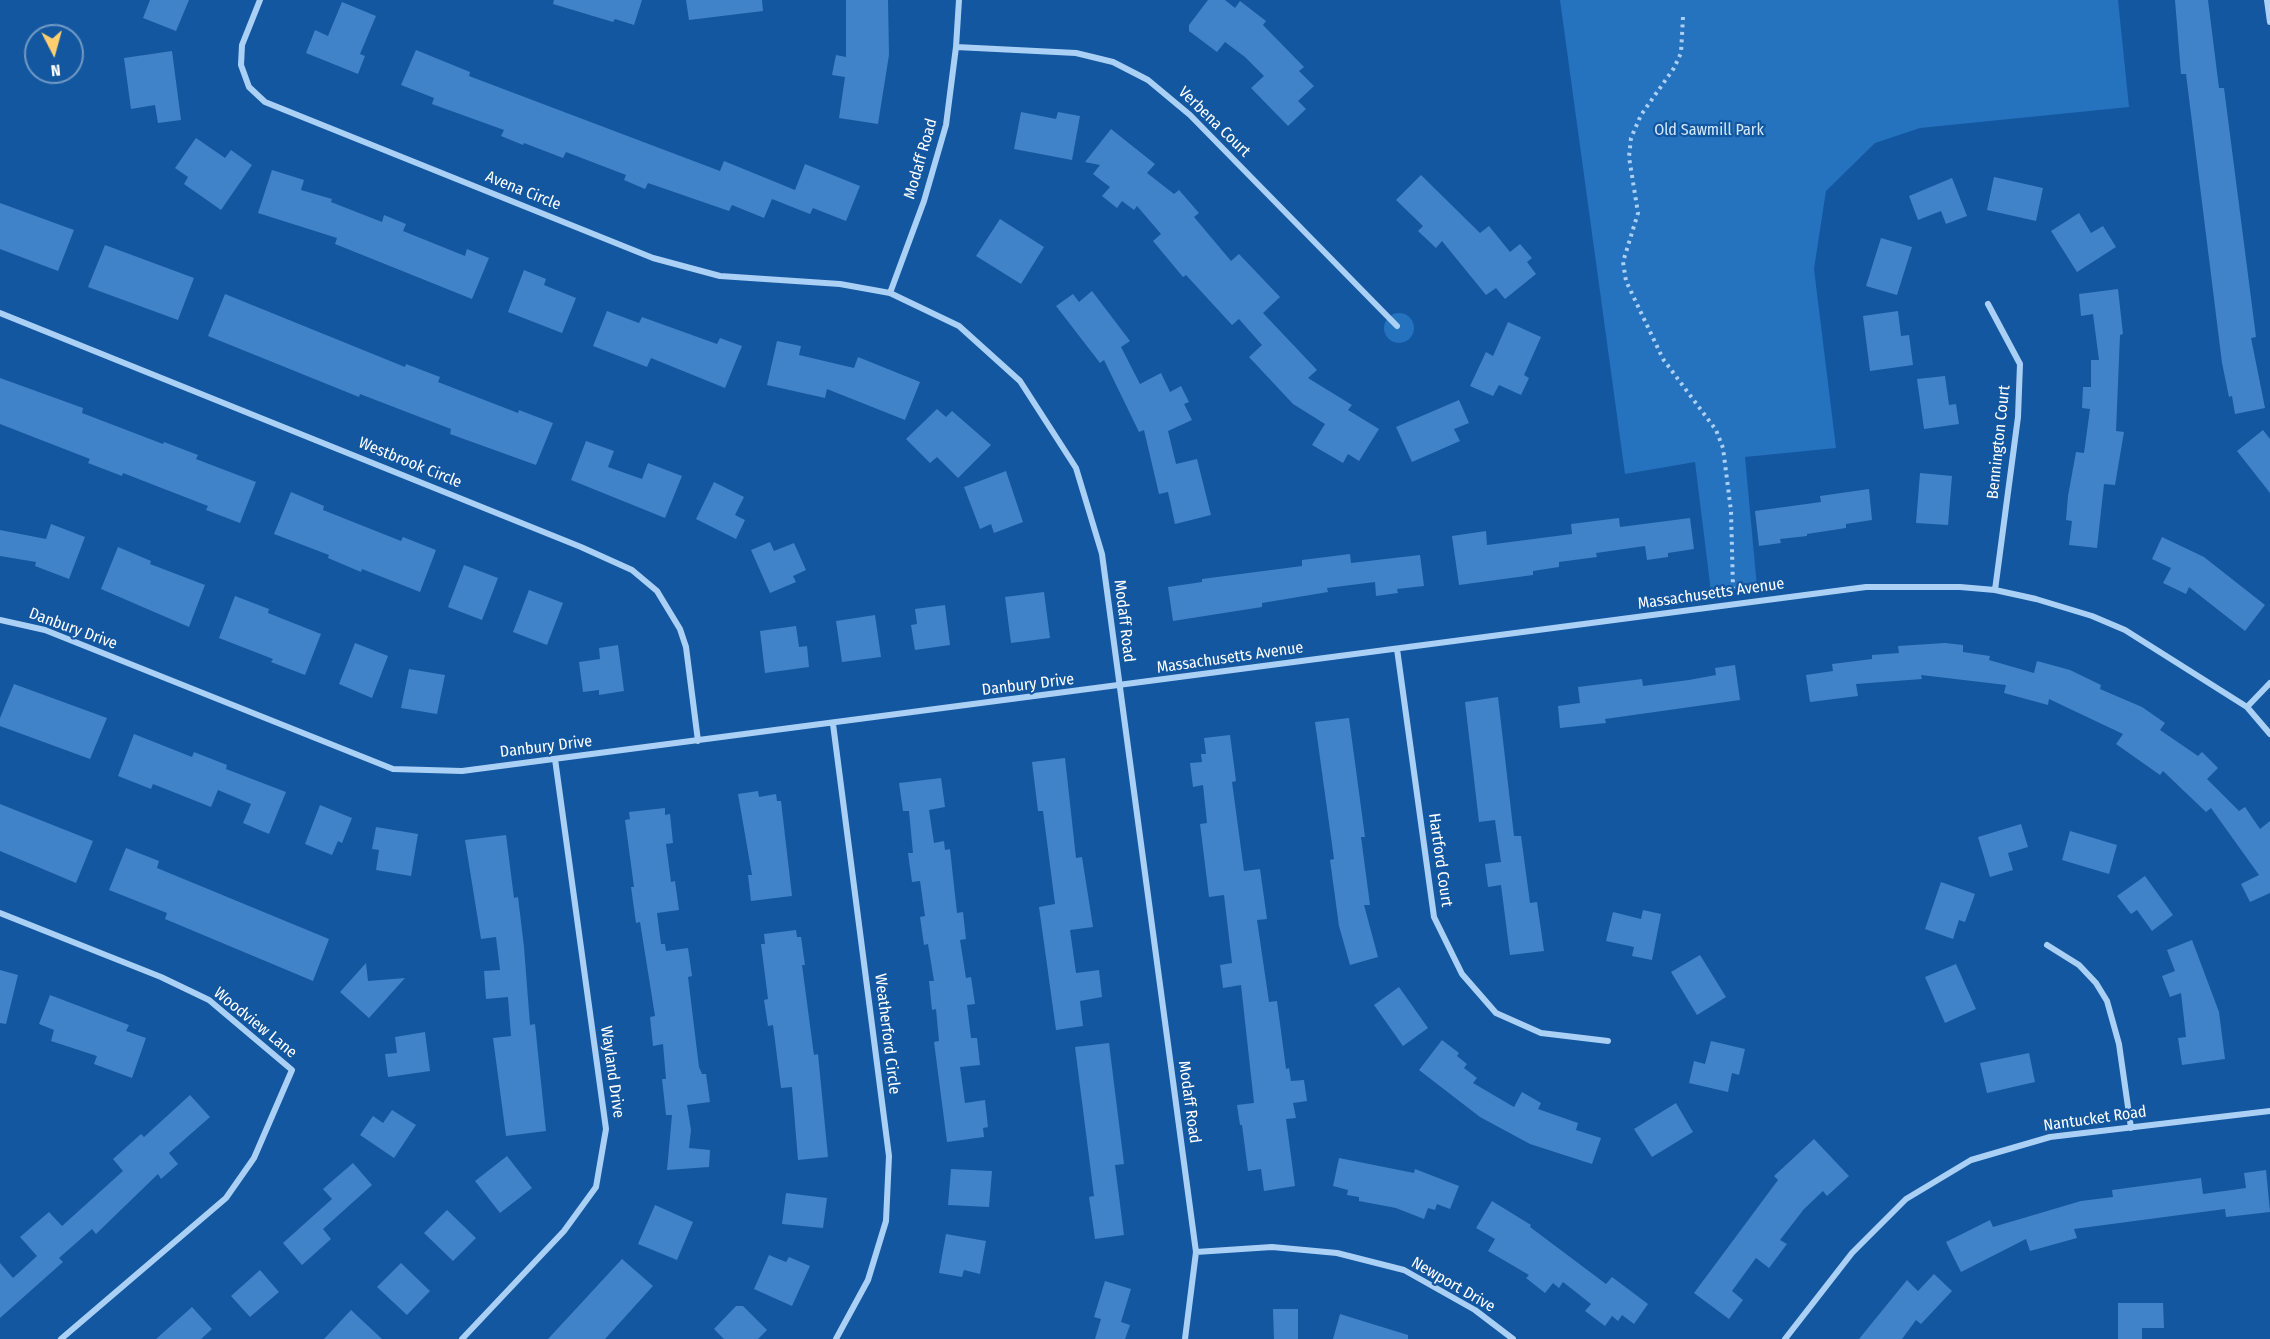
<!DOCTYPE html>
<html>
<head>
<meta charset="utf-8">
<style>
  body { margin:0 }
  #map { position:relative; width:2270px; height:1339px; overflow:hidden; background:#1357a0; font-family:"Fira Sans Condensed",sans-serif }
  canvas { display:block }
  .north { position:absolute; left:24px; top:24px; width:60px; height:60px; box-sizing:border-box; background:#1357a0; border:2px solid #719ac6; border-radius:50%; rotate:174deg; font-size:16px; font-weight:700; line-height:24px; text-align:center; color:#fff }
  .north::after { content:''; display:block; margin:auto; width:21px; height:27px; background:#ffcf6f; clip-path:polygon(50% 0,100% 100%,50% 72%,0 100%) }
</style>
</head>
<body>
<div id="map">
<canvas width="2270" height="1339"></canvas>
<div class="north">N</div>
</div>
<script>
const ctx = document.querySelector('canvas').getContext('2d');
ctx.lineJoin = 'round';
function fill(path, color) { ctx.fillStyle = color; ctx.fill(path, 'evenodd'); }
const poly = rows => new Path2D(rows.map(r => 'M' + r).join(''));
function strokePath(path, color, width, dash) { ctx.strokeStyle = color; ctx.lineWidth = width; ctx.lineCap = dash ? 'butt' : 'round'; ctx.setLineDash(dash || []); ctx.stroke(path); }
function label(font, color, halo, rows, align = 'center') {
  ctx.font = font + ' "Fira Sans Condensed",sans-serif'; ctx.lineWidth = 4.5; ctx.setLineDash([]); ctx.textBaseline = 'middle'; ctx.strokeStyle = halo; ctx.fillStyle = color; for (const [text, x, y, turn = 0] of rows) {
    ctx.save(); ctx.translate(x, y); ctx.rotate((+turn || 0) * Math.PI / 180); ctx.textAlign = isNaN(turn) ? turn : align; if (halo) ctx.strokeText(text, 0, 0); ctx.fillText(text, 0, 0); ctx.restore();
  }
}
const green = poly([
  [1560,0,2118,0,2129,107,1920,128,1875,143,1826,191,1814,269,1836,448,1745,457,1757,587,1711,592,1695,462,1625,474],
  '1384 328a15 15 0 1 1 30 0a15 15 0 1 1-30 0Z'
]);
const building = poly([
  [150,0,189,0,176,31,143,18],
  [554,0,642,0,634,25,615,19,613,22,553,4],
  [686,0,762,0,763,11,689,20],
  [846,0,888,0,889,55,878,124,839,118,845,77,832,75,836,55,846,57],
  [1208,0,1225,0,1235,8,1240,1,1266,21,1263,25,1304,67,1299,71,1314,86,1298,101,1306,109,1288,126,1251,88,1264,76,1245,57,1225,42,1217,52,1189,31,1189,25],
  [2175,0,2208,0,2219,88,2224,88,2256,337,2251,338,2265,408,2235,414,2232,396,2229,397,2222,363,2186,74,2181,74],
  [342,2,376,16,360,54,365,56,358,74,306,53,315,30,328,36],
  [416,50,470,72,469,76,720,171,724,161,795,190,805,164,860,186,846,221,813,208,810,214,772,199,764,218,732,205,729,211,648,183,645,189,624,180,626,175,566,152,563,158,524,143,523,145,501,136,504,130,432,104,434,98,401,85],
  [172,51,181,120,158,123,155,105,131,109,124,58],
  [1021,112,1056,119,1058,112,1080,116,1072,160,1014,149],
  [1111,129,1155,164,1147,173,1174,194,1179,190,1199,213,1194,217,1231,261,1239,254,1280,297,1263,313,1317,370,1308,378,1352,405,1348,410,1379,429,1359,461,1348,454,1343,463,1312,445,1325,424,1293,404,1249,357,1262,345,1239,319,1232,325,1186,275,1183,277,1153,241,1161,234,1137,206,1134,210,1122,201,1117,208,1102,196,1110,187,1093,174,1100,165,1085,162],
  [196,138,225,158,231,150,252,165,221,210,184,184,188,177,175,168],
  [272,170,304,180,301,190,332,199,331,202,382,222,384,215,406,224,403,231,465,256,467,249,489,258,472,299,335,244,337,238,258,213],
  [1421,175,1480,233,1489,226,1510,252,1520,244,1532,258,1527,262,1536,274,1505,299,1496,288,1486,295,1442,241,1436,248,1418,231,1423,226,1396,200],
  [1994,177,2043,188,2036,221,1987,210],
  [1952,178,1967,216,1946,224,1941,211,1918,220,1909,196],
  [0,203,74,230,58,271,0,249],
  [2079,213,2091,233,2103,226,2116,247,2077,272,2051,231],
  [1000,219,1044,247,1021,284,976,256],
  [1881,238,1912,247,1897,295,1866,286],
  [105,245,194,278,178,320,88,287],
  [524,270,546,279,544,285,576,298,562,333,508,312],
  [2118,289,2123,334,2120,335,2116,431,2124,432,2115,485,2104,484,2097,548,2069,545,2072,521,2066,520,2068,496,2076,452,2084,453,2090,409,2082,408,2083,387,2091,387,2091,360,2099,360,2093,314,2081,316,2079,294],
  [1092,291,1130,341,1121,347,1140,384,1161,373,1170,392,1181,386,1189,402,1184,404,1192,420,1168,431,1176,464,1197,459,1211,515,1175,524,1168,492,1159,494,1144,430,1139,432,1104,360,1100,363,1056,306,1073,294,1079,302],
  [225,294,405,367,406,364,440,377,438,382,518,413,519,410,553,423,536,465,450,434,451,429,360,394,359,397,208,336],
  [607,311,639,323,642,317,717,344,720,338,742,346,725,388,651,358,647,367,593,346],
  [1898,311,1901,336,1909,335,1913,365,1870,371,1863,316],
  [1508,322,1541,337,1524,375,1529,378,1521,395,1499,385,1493,396,1470,386,1486,352,1493,356],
  [777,341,801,346,799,355,854,368,858,357,920,382,905,420,827,389,825,398,767,385],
  [1945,376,1949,405,1956,404,1959,424,1924,429,1917,379],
  [0,378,83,408,82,413,163,444,164,442,198,455,196,459,256,482,240,523,206,510,208,506,123,473,122,476,88,463,90,459,0,424],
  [1459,400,1469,423,1454,429,1460,441,1412,462,1396,427],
  [937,409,946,417,952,411,991,445,958,478,937,457,930,463,906,439],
  [2263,430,2270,439,2270,493,2237,451],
  [586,441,614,451,608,467,642,479,648,463,682,476,665,518,571,480],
  [1006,471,1023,522,994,533,991,524,980,529,964,487],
  [1920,473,1952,476,1948,525,1916,523],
  [714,482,744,497,735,515,745,520,736,539,696,519],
  [1869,489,1872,520,1846,524,1846,528,1807,534,1807,536,1780,539,1781,543,1759,546,1755,511,1821,502,1820,496],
  [291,492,324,506,323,510,401,541,403,537,436,550,420,592,362,569,361,572,328,558,329,555,274,534],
  [1619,518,1620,527,1690,518,1694,549,1668,553,1668,557,1647,560,1645,546,1596,553,1597,557,1559,562,1559,567,1533,571,1533,575,1459,585,1452,536,1486,531,1487,545,1572,534,1571,524],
  [51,524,85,537,69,579,35,566,36,562,0,556,0,530,46,539],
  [2162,537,2204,557,2265,605,2245,631,2189,587,2186,594,2163,583,2171,568,2152,559],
  [770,542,774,551,794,543,806,570,793,576,796,582,770,593,751,550],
  [118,547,151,561,150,564,205,585,189,627,101,589],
  [1350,554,1351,563,1420,555,1424,586,1397,589,1398,593,1376,596,1375,582,1327,588,1328,592,1262,603,1262,607,1173,621,1168,587,1202,582,1202,579,1302,566,1302,560],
  [464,565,498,578,482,620,448,607],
  [529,590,563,603,547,645,513,632],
  [1044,592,1050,638,1011,643,1005,597],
  [235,596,269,609,268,613,321,634,305,675,271,662,273,659,219,638],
  [945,605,950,645,915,650,911,625,917,624,915,609],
  [875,615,881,657,842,662,836,621],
  [796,626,799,647,807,646,809,667,765,673,760,631],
  [355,643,388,656,372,698,339,684],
  [1945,643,1963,645,1963,652,1990,656,1989,660,2034,673,2037,661,2070,670,2101,685,2100,689,2142,707,2165,723,2160,730,2198,756,2202,752,2218,768,2207,779,2239,811,2245,807,2260,829,2270,821,2270,893,2250,902,2241,884,2259,875,2211,808,2206,812,2163,771,2160,775,2116,744,2123,734,2049,699,2048,705,2004,693,2006,685,1921,675,1922,679,1856,684,1858,696,1810,702,1806,675,1833,671,1832,664,1872,659,1872,655,1899,653,1898,646],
  [618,645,624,691,599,695,599,690,583,692,579,662,600,659,599,648],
  [1735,665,1740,700,1605,719,1606,723,1560,728,1558,706,1580,703,1578,687,1642,679,1643,686,1689,680,1716,675,1715,668],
  [409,669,445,675,437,714,401,708],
  [14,684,107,718,90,759,0,726,0,718],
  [1498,697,1514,836,1521,836,1530,903,1537,902,1544,951,1510,955,1501,885,1488,887,1485,864,1501,862,1495,820,1479,822,1465,702],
  [1349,718,1365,837,1361,837,1370,905,1364,905,1378,957,1350,965,1339,926,1330,860,1334,859,1315,722],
  [134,734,192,757,194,752,227,765,226,769,286,792,269,834,243,823,251,804,218,790,211,807,153,784,151,789,118,776],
  [1230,735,1236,781,1232,782,1244,871,1260,869,1267,919,1257,920,1269,1002,1277,1001,1286,1069,1289,1068,1291,1081,1304,1080,1307,1101,1293,1103,1296,1118,1286,1119,1295,1186,1264,1191,1261,1169,1248,1171,1242,1125,1240,1125,1237,1105,1254,1103,1241,985,1223,988,1220,965,1232,963,1224,895,1209,897,1200,824,1207,823,1203,785,1193,787,1190,763,1202,762,1201,754,1206,754,1204,738],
  [1065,758,1076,858,1082,857,1093,927,1070,930,1076,973,1099,970,1102,997,1080,1001,1083,1026,1056,1030,1039,907,1055,904,1043,811,1038,811,1032,762],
  [941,778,945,807,929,810,934,843,944,841,945,850,950,849,957,913,963,912,966,939,960,940,966,978,971,977,975,1004,967,1005,971,1038,977,1038,980,1065,960,1067,965,1103,985,1100,988,1127,983,1128,984,1137,947,1142,934,1042,939,1041,936,1009,932,1010,929,981,934,981,928,944,924,945,920,917,925,916,920,881,912,882,908,853,913,853,909,811,903,811,899,783],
  [758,791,759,797,776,794,777,801,781,801,792,896,751,901,748,875,752,875,738,794],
  [0,804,93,841,76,883,0,851],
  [320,805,352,818,342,843,338,841,332,855,305,844],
  [665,808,665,815,670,814,673,843,666,844,671,882,675,881,679,910,657,913,661,944,665,944,666,951,688,948,692,976,688,977,699,1067,702,1074,706,1074,710,1102,687,1105,691,1130,689,1148,710,1150,709,1167,667,1170,672,1115,666,1115,662,1079,666,1079,663,1044,653,1046,650,1017,655,1016,640,922,636,923,631,887,634,887,625,820,630,819,629,812],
  [2021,824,2028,847,2008,853,2013,870,1990,877,1978,837],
  [376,827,418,834,411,876,376,870,379,850,372,849],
  [2070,831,2117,845,2109,874,2062,860],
  [506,835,514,898,518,897,524,947,530,1025,535,1024,546,1131,506,1136,493,1038,511,1036,508,997,486,999,484,971,500,970,496,937,481,939,465,840],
  [126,848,159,861,157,868,329,939,313,981,165,919,167,913,109,890],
  [2145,876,2173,915,2152,931,2137,910,2131,914,2117,896],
  [1941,882,1975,894,1965,922,1959,920,1953,939,1925,929],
  [1643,910,1661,914,1652,960,1632,956,1634,947,1606,941,1613,912,1641,919],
  [796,930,797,937,801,937,805,965,802,965,813,1048,814,1055,818,1054,828,1157,798,1160,792,1087,781,1088,773,1025,768,1026,764,1000,768,999,761,944,765,944,764,934],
  [2192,940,2219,1012,2225,1059,2182,1065,2178,1038,2186,1037,2181,993,2170,997,2162,976,2175,971,2167,950],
  [1700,955,1726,997,1697,1015,1671,972],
  [366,963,368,981,405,978,369,1018,340,992],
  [1956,964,1976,1009,1945,1023,1925,977],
  [0,970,18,975,6,1024,0,1023],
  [1399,987,1428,1028,1403,1046,1374,1005],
  [50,995,129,1025,126,1031,146,1038,132,1078,94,1064,97,1056,51,1041,54,1030,39,1024],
  [425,1032,430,1071,388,1077,385,1054,397,1053,395,1037],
  [1442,1040,1459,1053,1457,1056,1467,1064,1464,1068,1477,1078,1473,1083,1514,1107,1522,1092,1541,1103,1538,1109,1578,1123,1576,1130,1601,1138,1592,1164,1530,1144,1480,1117,1419,1070],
  [1711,1041,1745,1049,1739,1075,1732,1073,1728,1092,1689,1083,1694,1061,1705,1064],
  [1109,1043,1124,1164,1115,1165,1124,1235,1095,1239,1089,1197,1094,1196,1075,1047],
  [2029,1053,2035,1082,1987,1093,1980,1063],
  [190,1095,210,1117,169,1153,178,1164,161,1179,158,1174,96,1234,92,1229,59,1258,63,1262,0,1318,0,1263,13,1278,37,1256,20,1237,49,1212,62,1226,123,1171,113,1159,141,1134,144,1137],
  [1676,1103,1693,1132,1652,1157,1634,1129],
  [392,1110,416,1125,394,1158,360,1135,373,1116,383,1123],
  [1814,1139,1849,1176,1827,1196,1823,1191,1804,1209,1780,1240,1787,1244,1769,1268,1756,1258,1732,1291,1743,1300,1729,1319,1694,1293,1778,1180,1774,1176],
  [507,1156,532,1188,500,1213,475,1181],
  [1339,1158,1414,1173,1415,1169,1459,1186,1450,1209,1437,1204,1435,1210,1428,1208,1424,1219,1396,1208,1359,1201,1359,1197,1347,1195,1348,1190,1333,1186],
  [353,1163,372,1185,323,1229,331,1239,302,1265,283,1243,332,1199,323,1189],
  [951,1169,992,1171,989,1207,948,1205],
  [2266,1170,2270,1212,2226,1217,2225,1209,2074,1229,2077,1238,2030,1251,2026,1239,1961,1272,1946,1242,1990,1220,1993,1227,2081,1201,2113,1197,2112,1190,2201,1178,2203,1194,2246,1188,2244,1173],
  [786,1193,827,1198,823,1228,782,1224],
  [1492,1201,1531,1225,1530,1227,1606,1284,1612,1277,1648,1304,1634,1324,1622,1315,1618,1321,1612,1316,1605,1326,1585,1311,1591,1304,1563,1282,1559,1288,1553,1283,1545,1293,1526,1278,1529,1275,1488,1251,1495,1239,1476,1228],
  [655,1205,693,1222,677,1260,638,1244],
  [447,1210,476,1238,453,1261,424,1233],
  [946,1234,986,1241,980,1274,964,1270,962,1277,939,1273],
  [769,1255,786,1262,789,1257,810,1266,792,1306,754,1289],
  [622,1259,653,1286,605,1339,548,1339],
  [401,1263,430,1291,407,1315,377,1287],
  [260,1270,279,1292,250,1317,231,1296],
  [1934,1274,1952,1291,1921,1324,1916,1320,1902,1339,1859,1339,1907,1280,1918,1291],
  [1105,1281,1131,1289,1121,1322,1130,1325,1125,1339,1095,1339,1101,1319,1094,1317],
  [2118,1303,2163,1303,2164,1328,2142,1328,2142,1339,2118,1339],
  [736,1306,743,1306,767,1330,758,1339,724,1339,714,1329],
  [192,1307,212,1329,201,1339,156,1339],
  [1273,1309,1298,1309,1298,1339,1274,1339],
  [351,1310,382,1339,324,1339],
  [1340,1314,1408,1335,1408,1339,1333,1339]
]);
const path = poly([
  [1683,17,1681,53,1674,68,1641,115,1631,138,1629,157,1638,213,1623,262,1626,281,1663,359,1716,430,1723,448,1731,511,1733,588]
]);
const street = poly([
  [260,0,242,45,241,65,249,87,265,102,653,258,720,276,840,284,890,293],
  [959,0,956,47,946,125,924,201,890,293,959,326,1020,381,1076,468,1102,554,1196,1252,1185,1339],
  [2267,0,2270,22],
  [956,47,1076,53,1113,62,1148,80,1190,115,1397,326],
  [1988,304,2020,364,2018,417,1995,590],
  [0,313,581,547,632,570,657,591,680,629,686,647,698,741],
  [0,620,45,630,393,769,462,771,1866,587,1960,587,1995,590,2036,599,2092,616,2125,630,2247,707,2270,734],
  [1397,649,1434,917,1462,974,1496,1013,1541,1033,1608,1041],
  [2247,707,2270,683],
  [833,724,889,1156,886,1221,868,1280,836,1339],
  [0,913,161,977,209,1000,292,1070,254,1158,226,1198,61,1339],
  [2047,945,2079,965,2096,983,2107,1001,2119,1044,2131,1128],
  [1196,1252,1272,1247,1337,1253,1404,1270,1475,1310,1513,1339],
  [462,1339,564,1231,596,1187,606,1129,555,759],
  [1785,1339,1852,1253,1906,1199,1971,1160,2050,1137,2270,1111]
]);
const streetNames = [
  ["Verbena Court",1214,122,44],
  ["Modaff Road",921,159,-74],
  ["Avena Circle",523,191,22],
  ["Bennington Court",1999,442,-84],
  ["Westbrook Circle",410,463,22],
  ["Massachusetts Avenue",1711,594,-8],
  ["Modaff Road",1124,621,83],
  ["Danbury Drive",73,629,20],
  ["Massachusetts Avenue",1230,658,-8],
  ["Danbury Drive",1028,685,-7],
  ["Danbury Drive",546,747,-7],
  ["Hartford Court",1440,860,82],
  ["Woodview Lane",255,1023,39],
  ["Weatherford Circle",887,1034,83],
  ["Wayland Drive",612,1072,82],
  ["Modaff Road",1189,1102,82],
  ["Nantucket Road",2095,1119,-8],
  ["Newport Drive",1453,1285,30]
];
const parkNames = [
  ["Old Sawmill Park",1709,131]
];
fill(green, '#2572be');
fill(building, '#4083c8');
strokePath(path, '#abd0f5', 4, [3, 4.5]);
strokePath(street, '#abd0f5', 6);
label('16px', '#fff', '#1357a0', streetNames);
label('16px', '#d4e9fe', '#1357a0', parkNames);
</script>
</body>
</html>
